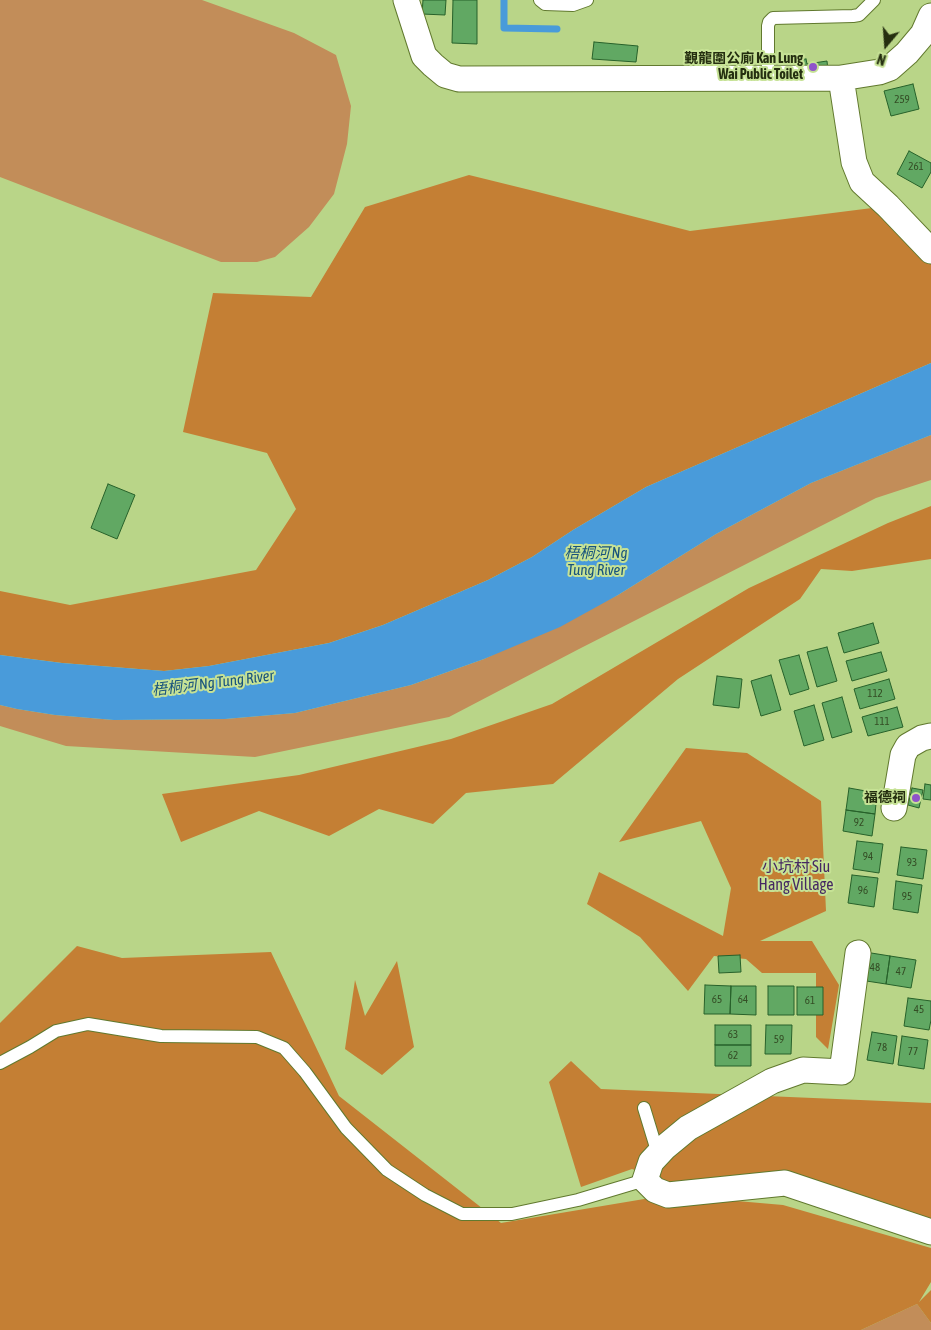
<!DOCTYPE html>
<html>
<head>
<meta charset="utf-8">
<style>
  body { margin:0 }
  #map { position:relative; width:931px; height:1330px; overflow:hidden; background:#b9d588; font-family:"Asap Condensed",sans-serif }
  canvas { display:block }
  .north { position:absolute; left:861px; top:20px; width:50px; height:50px; -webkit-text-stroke:4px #c6e295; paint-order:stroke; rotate:198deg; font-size:14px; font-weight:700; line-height:20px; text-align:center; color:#252f10 }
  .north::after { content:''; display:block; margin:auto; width:18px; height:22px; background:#252f10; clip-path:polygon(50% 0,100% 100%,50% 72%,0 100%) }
</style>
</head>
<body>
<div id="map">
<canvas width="931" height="1330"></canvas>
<div class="north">N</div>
</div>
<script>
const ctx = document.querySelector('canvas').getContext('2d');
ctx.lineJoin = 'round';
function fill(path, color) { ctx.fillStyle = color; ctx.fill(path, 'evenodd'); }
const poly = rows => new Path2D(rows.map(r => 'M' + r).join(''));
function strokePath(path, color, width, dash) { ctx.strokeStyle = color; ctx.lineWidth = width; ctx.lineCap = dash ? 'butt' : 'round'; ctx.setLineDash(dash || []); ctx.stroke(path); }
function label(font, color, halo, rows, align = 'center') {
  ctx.font = font + ' "Asap Condensed","Noto Sans SC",sans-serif'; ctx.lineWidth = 4; ctx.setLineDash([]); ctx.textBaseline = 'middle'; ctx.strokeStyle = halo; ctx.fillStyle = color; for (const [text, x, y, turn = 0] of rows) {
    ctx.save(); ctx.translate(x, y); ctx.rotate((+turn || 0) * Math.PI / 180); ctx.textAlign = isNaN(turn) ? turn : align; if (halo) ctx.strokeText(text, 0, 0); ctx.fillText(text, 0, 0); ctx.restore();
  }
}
const green = poly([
  [0,0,202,0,294,33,336,55,351,106,347,144,334,194,309,227,275,257,257,262,221,262,0,177],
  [931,435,931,480,876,498,579,649,449,717,255,757,66,746,0,726,0,705,17,709,55,715,114,720,225,719,295,713,411,685,484,659,618,595,716,534,811,483],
  [917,1304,931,1323,931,1330,861,1330]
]);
const forest = poly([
  [469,175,538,192,690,231,888,206,931,251,931,363,646,487,573,530,532,557,488,580,383,625,329,643,209,666,164,671,62,663,0,655,0,591,70,605,256,570,296,509,267,453,183,432,213,293,311,297,365,207],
  [931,506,931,559,852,571,821,569,800,599,678,679,553,784,466,793,433,824,379,809,329,836,259,811,181,842,162,794,299,775,451,739,552,704,749,588,888,523],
  [686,748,747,753,821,801,826,911,760,941,812,941,839,985,828,1049,816,1037,816,973,762,973,746,959,714,956,688,991,640,937,587,904,599,872,723,936,731,888,701,821,619,842],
  [77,946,122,958,271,952,339,1096,501,1223,668,1195,783,1205,931,1248,931,1282,919,1302,931,1290,931,1323,917,1304,861,1330,0,1330,0,1023],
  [397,961,414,1047,382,1075,345,1049,355,980,365,1016],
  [571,1061,601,1089,931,1103,931,1221,784,1175,675,1185,632,1169,581,1187,549,1082]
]);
const water = poly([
  [931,363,931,435,811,483,716,534,618,595,560,627,484,659,411,685,295,713,225,719,114,720,55,715,17,709,0,705,0,655,62,663,164,671,209,666,329,643,383,625,488,580,532,557,573,530,646,487]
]);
const stream = poly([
  [504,0,504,28,557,29]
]);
const building = poly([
  [423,0,446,0,445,15,422,14,423,0],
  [453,0,477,0,477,44,452,43,453,0],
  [594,42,638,46,636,62,592,59,594,42],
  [806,59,807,64,827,61,828,71,798,75,797,60,806,59],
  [913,84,919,109,891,116,884,91,913,84],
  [909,151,931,163,931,172,922,188,897,174,909,151],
  [108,484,135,495,117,539,91,528,108,484],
  [873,623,879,643,844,653,838,633,873,623],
  [827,647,837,681,817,687,807,652,827,647],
  [881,652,887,671,852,681,846,661,881,652],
  [799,655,809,689,790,695,779,660,799,655],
  [771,675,781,710,761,716,751,681,771,675],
  [717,676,742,679,739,708,713,705,717,676],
  [889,679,895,699,860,709,854,689,889,679],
  [842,697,852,732,832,738,822,703,842,697],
  [814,705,824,740,804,746,794,711,814,705],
  [897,707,903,727,868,736,862,717,897,707],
  [925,784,931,785,931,800,923,799,925,784],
  [849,788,877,793,875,814,846,810,849,788],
  [912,788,923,790,919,808,908,805,912,788],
  [846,810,875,814,872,836,843,831,846,810],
  [857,841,883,844,879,873,853,869,857,841],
  [901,847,927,850,923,879,897,875,901,847],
  [852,875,878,878,874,907,848,903,852,875],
  [896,881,922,885,918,913,893,909,896,881],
  [865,952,890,956,886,984,860,980,865,952],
  [740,955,741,972,719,973,718,956,740,955],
  [890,956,916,960,911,988,886,984,890,956],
  [705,985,731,986,730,1014,704,1014,705,985],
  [731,986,756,986,756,1015,730,1014,731,986],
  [768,986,794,986,794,1015,768,1015,768,986],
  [797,987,823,987,823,1015,797,1015,797,987],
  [908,998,931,1001,931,1020,929,1030,904,1026,908,998],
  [715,1025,751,1025,751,1045,715,1045,715,1025],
  [766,1025,792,1025,791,1054,765,1054,766,1025],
  [872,1032,897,1036,893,1064,867,1060,872,1032],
  [902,1036,928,1040,924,1069,898,1065,902,1036],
  [715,1045,751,1045,751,1066,715,1066,715,1045]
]);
const service = poly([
  [540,0,545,4,573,5,587,0],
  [768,78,768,26,769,22,773,18,853,16,859,15,874,0],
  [0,1063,30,1047,56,1031,88,1024,161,1036,257,1037,284,1048,305,1072,346,1128,387,1170,425,1195,462,1214,512,1214,578,1200,645,1180],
  [644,1108,658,1154]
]);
const minor = poly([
  [406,0,424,56,433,65,445,75,459,79,841,78,879,72,890,68,907,53,923,34,931,16],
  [841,78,854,162,862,182,888,206,931,251],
  [894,808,903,755,908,746,922,738,931,736],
  [858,953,842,1072,803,1070,772,1081,688,1128,665,1147,651,1162,645,1180,655,1190,668,1195,785,1183,931,1232]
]);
const markers = [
  [813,67,5,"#8f53ca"],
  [916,798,5,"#8f53ca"]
];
const numberNames = [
  ["259",902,100],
  ["261",916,167],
  ["112",875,694],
  ["111",882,722],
  ["92",859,823],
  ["94",868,857],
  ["93",912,863],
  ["96",863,891],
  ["95",907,897],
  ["48",875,968],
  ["47",901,972],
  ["65",717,1000],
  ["64",743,1000],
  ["61",810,1001],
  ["45",919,1010],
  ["63",733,1035],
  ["59",779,1040],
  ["78",882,1048],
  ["77",913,1052],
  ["62",733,1056]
];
const poiNames = [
  ["覲龍圍公廁 Kan Lung",803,59],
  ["Wai Public Toilet",803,75],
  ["福德祠",906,798]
];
const waterNames = [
  ["梧桐河 Ng",596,553],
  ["Tung River",596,570],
  ["梧桐河 Ng Tung River",213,683,-7]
];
const quarterNames = [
  ["小坑村 Siu",796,867],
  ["Hang Village",796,885]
];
fill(green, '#c28d59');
fill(forest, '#c47f34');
fill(water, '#499bda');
strokePath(stream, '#499bda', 7);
fill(building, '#61a863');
strokePath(building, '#27612a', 1);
strokePath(service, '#61792e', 14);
strokePath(minor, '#61792e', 27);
strokePath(service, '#fff', 12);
strokePath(minor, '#fff', 25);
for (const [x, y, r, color] of markers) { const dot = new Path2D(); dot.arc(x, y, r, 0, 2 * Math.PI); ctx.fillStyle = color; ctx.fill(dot); strokePath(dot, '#c6e295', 2); }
label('11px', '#344d25', null, numberNames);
label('bold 14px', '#252f10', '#c6e295', poiNames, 'right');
label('italic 15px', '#18537d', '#c6e295', waterNames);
label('16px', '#452862', '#c6e295', quarterNames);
</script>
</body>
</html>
